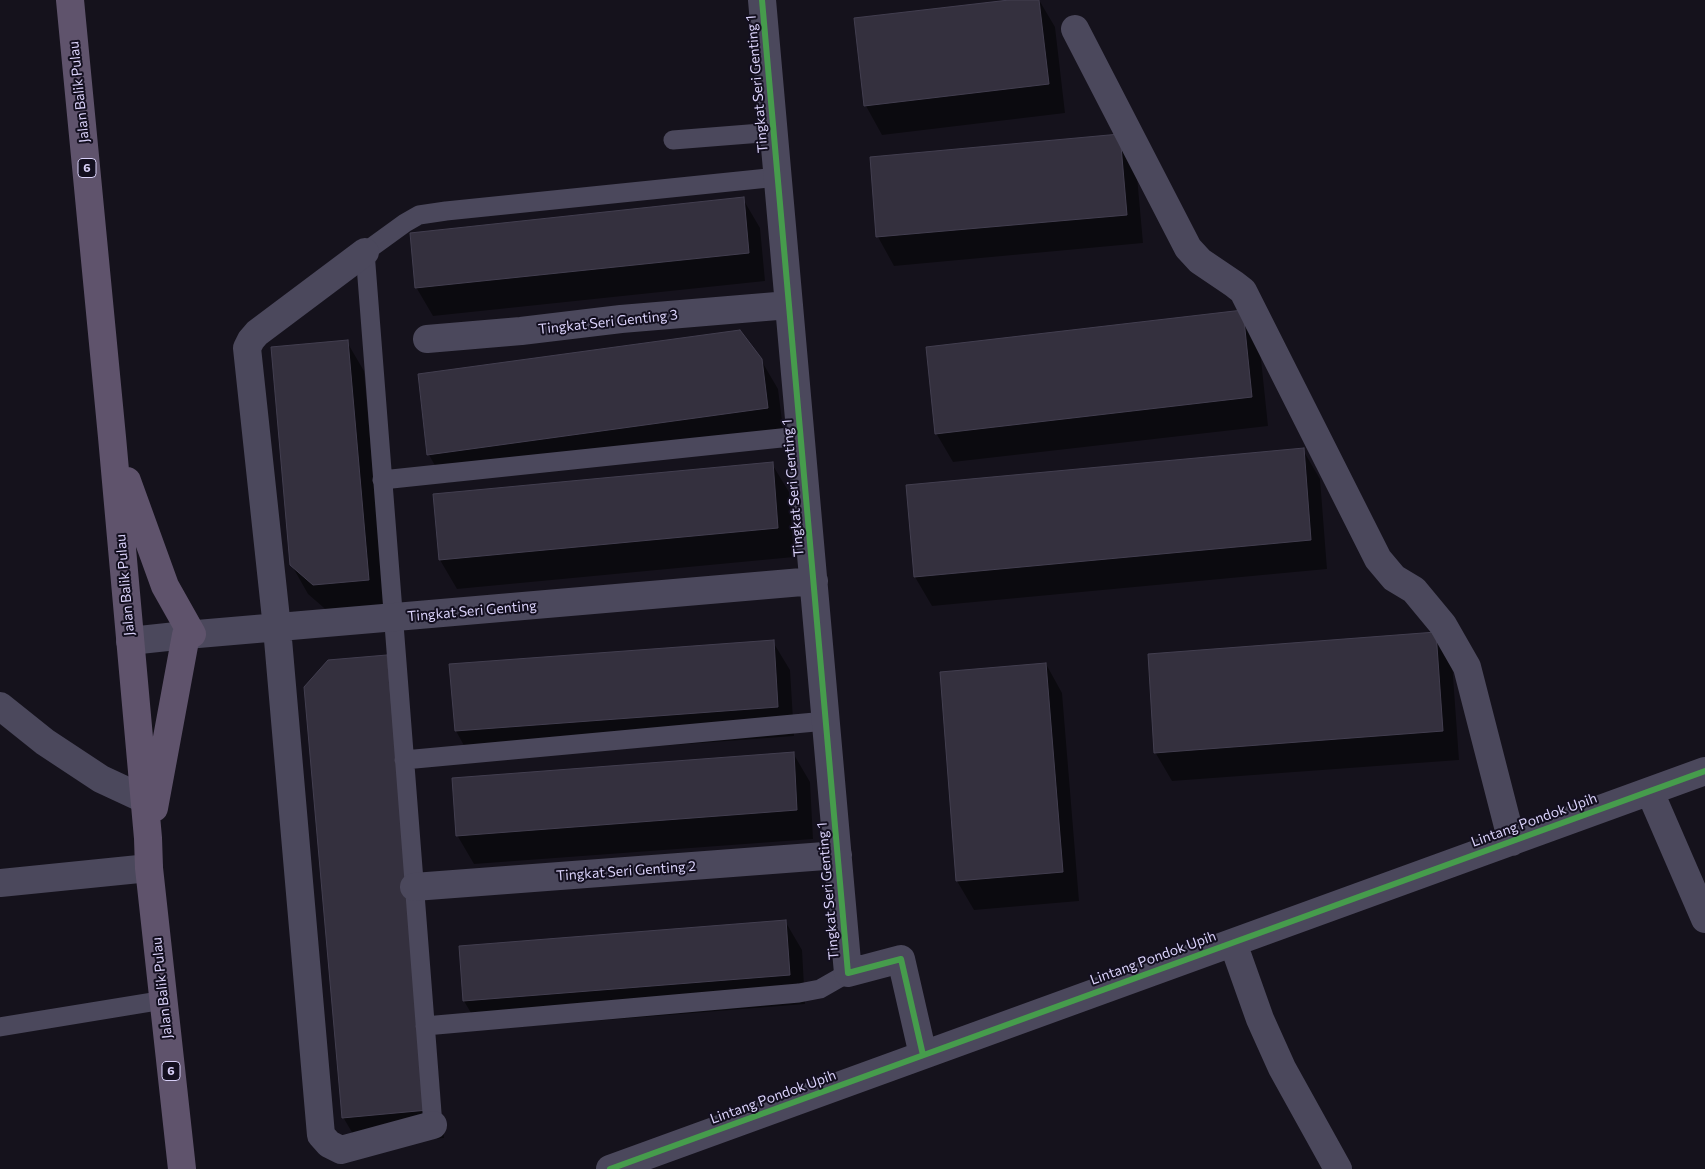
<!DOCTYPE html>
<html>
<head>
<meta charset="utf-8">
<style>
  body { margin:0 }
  canvas { display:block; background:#15121c }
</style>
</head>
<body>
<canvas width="1705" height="1169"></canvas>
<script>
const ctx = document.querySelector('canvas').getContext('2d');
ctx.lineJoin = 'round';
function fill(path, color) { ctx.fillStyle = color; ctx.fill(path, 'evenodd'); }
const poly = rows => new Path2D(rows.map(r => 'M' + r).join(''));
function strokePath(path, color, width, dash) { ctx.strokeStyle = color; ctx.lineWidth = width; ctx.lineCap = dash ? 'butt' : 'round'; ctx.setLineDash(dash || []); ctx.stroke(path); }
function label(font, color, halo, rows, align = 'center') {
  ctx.font = font + ' Commissioner,sans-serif'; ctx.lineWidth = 4; ctx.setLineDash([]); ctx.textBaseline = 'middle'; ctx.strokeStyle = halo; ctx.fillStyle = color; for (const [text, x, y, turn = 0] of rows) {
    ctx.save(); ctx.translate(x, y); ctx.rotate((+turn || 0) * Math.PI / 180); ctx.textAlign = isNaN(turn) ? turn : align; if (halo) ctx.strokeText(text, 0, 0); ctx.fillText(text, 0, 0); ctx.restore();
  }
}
const shadow = poly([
  [1019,0,1039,0,1055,27,1065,113,882,135,866,106,856,19],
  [1119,136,1136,165,1143,243,894,266,878,237],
  [743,199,760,228,765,281,433,316,416,287],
  [1242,311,1259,340,1268,426,953,462,936,433],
  [347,342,364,371,385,609,331,614,308,594,291,564],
  [761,360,778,389,784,437,445,483,429,455],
  [1303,450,1320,479,1327,569,932,606,915,577,907,486],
  [772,464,789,492,794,557,457,589,440,560],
  [1435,633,1452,662,1459,760,1172,781,1155,752],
  [773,642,790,670,794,736,472,760,456,731],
  [1046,664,1062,693,1079,901,974,910,957,881,941,673],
  [403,685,444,1138,360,1146,343,1117],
  [793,753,810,782,813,839,474,864,457,835],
  [785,921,802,950,805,1004,481,1030,464,1001]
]);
const building = poly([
  [1009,0,1039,0,1049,84,864,106,854,18,1009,0],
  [1120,134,1127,215,876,237,870,157,1120,134],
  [744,197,749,253,415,288,410,233,744,197],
  [1243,310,1252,397,935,434,926,347,1243,310],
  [740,330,762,359,768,408,427,455,418,374,740,330],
  [348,340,369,580,313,585,290,565,271,347,348,340],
  [1304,448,1311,540,914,577,906,485,1304,448],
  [773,462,778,528,439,560,433,494,773,462],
  [1436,632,1443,731,1154,753,1148,654,1436,632],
  [774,640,778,707,455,731,449,664,774,640],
  [387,655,428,1110,342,1118,304,687,328,660,387,655],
  [1046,663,1063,872,956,881,940,672,1046,663],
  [794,752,797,810,456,836,452,778,794,752],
  [786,920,790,975,463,1001,459,946,786,920]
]);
const service = poly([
  [673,140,774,132],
  [382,480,800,436],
  [404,760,826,721],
  [425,1026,799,993,820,989,848,973],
  [0,1027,164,1000],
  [433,1125,365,252,405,223,419,215,446,211,778,177]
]);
const minor = poly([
  [762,0,848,973,901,959,923,1055],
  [1075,29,1188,248,1200,261,1234,284,1243,291,1378,559,1394,578,1414,590,1443,625,1467,667,1512,842],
  [365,252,257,333,251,340,247,348,277,628,321,1135,329,1144,341,1150,433,1125],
  [427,339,521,331,621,319,789,305],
  [130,641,186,635,814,581],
  [0,706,45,742,101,779,144,799],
  [1650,792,1705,919],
  [0,883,149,868],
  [414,887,838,855],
  [1233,943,1260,1019,1282,1068,1338,1169],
  [610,1169,1705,771]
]);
const primary = poly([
  [70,0,112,437,148,838,149,868,182,1169],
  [127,481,165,586,192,634],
  [154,808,186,635]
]);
const cycleway = poly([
  [762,0,848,973,901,959,923,1055],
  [610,1169,1705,771]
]);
const shields = [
  [87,168,18],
  [171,1071,18]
];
const shieldNames = [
  ["6",87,168],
  ["6",171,1071]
];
const streetNames = [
  ["Tingkat Seri Genting 1",757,84,-95],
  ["Jalan Balik Pulau",79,92,-96],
  ["Tingkat Seri Genting 3",608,322,-6],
  ["Tingkat Seri Genting 1",793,488,-95],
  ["Jalan Balik Pulau",125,585,-95],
  ["Tingkat Seri Genting",472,611,-5],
  ["Lintang Pondok Upih",1534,820,-20],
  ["Tingkat Seri Genting 2",626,871,-4],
  ["Tingkat Seri Genting 1",828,891,-95],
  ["Lintang Pondok Upih",1153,958,-20],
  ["Jalan Balik Pulau",162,988,-96],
  ["Lintang Pondok Upih",773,1097,-20]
];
fill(shadow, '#0007');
fill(building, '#34303e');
strokePath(building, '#423e4f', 1);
strokePath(service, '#4b485c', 19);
strokePath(minor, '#4b485c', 28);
strokePath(primary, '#5f536c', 28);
strokePath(cycleway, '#469c4c', 6);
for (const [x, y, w] of shields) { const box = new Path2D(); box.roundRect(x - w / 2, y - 9.5, w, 19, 4); ctx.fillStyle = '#130f1f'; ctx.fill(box); strokePath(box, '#dad2fa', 1); }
label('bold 12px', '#dad2fa', null, shieldNames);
label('14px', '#dad2fa', '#130f1f', streetNames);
</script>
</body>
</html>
